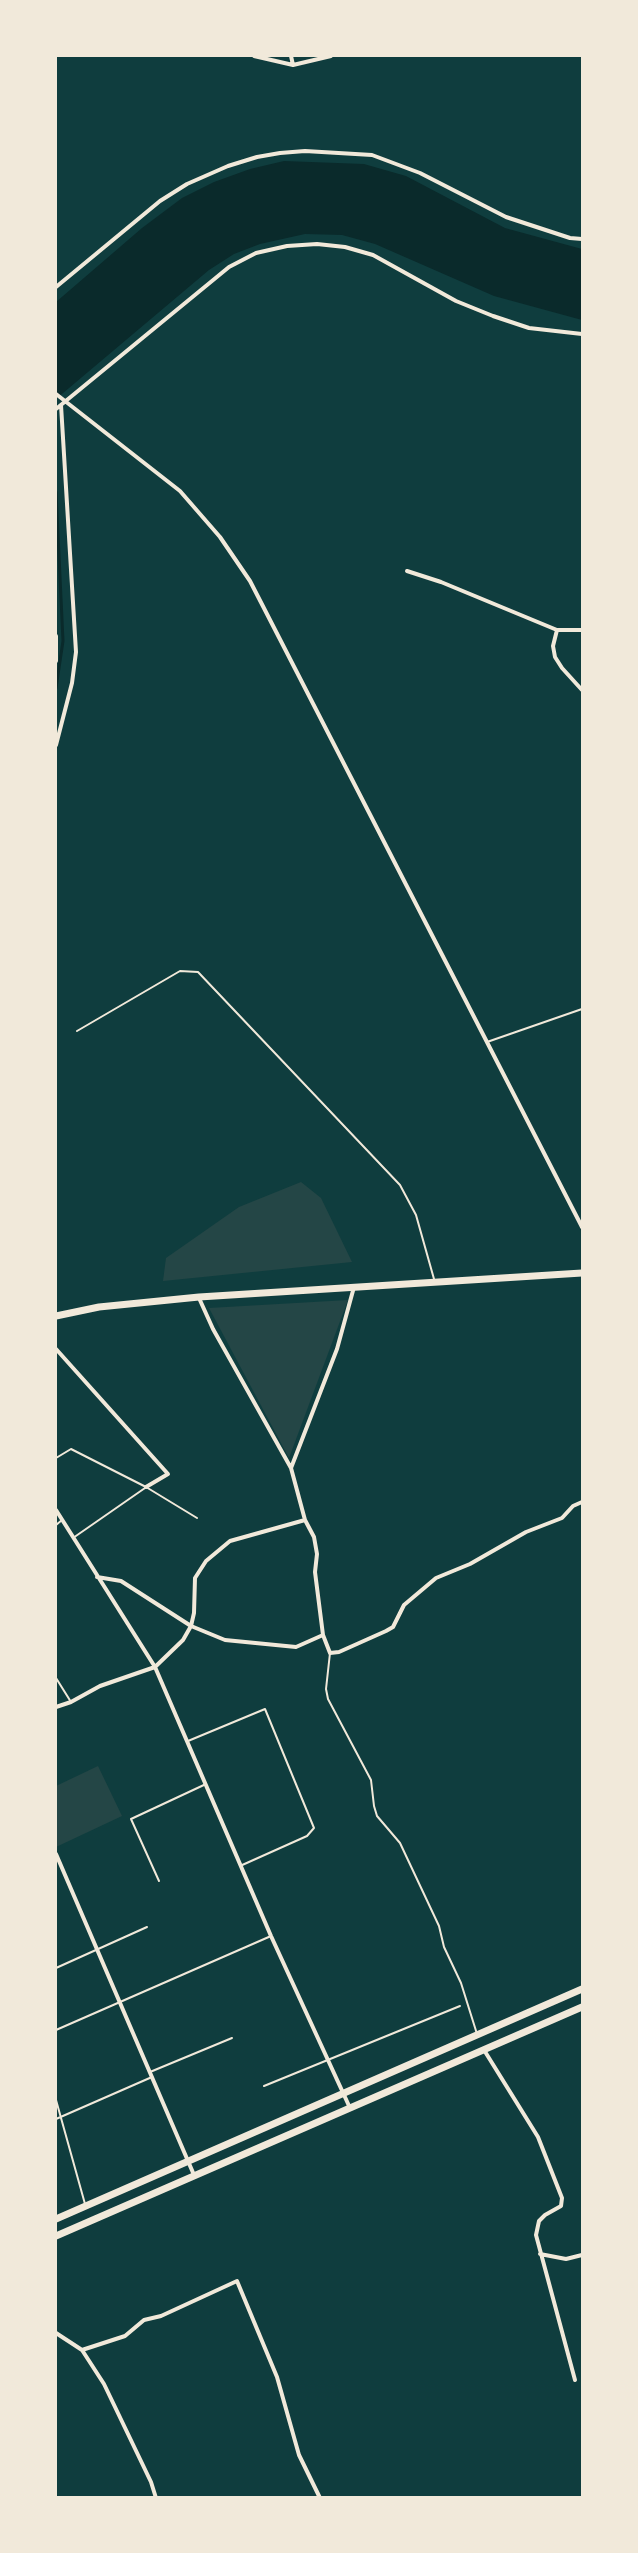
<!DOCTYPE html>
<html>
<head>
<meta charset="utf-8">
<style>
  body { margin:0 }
  #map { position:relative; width:638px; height:2553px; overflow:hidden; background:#0f3d3e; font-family:Manrope,sans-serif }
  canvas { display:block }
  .frame { position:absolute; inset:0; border:57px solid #f1e9da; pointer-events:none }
</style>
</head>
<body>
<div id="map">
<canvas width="638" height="2553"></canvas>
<div class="frame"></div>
</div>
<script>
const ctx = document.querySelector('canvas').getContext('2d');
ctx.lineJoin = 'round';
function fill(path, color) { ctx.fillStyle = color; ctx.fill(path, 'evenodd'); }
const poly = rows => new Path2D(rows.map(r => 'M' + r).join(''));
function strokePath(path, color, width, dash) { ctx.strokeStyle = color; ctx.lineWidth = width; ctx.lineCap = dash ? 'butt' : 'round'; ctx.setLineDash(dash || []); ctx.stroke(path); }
const green = poly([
  [301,1182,321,1198,352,1262,163,1281,166,1258,239,1207],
  [348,1300,289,1458,209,1308],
  [98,1766,122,1816,56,1847,56,1786]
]);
const water = poly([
  [284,161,364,164,406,176,505,228,582,249,582,320,494,296,375,244,342,235,305,234,260,244,234,254,209,270,56,399,56,302,142,228,182,198,214,182,250,169]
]);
const stream = poly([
  [56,492,63,641,56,688]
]);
const service = poly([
  [77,1031,180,971,198,972,400,1185,416,1215,434,1279],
  [487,1042,582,1009],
  [56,1458,71,1449,146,1487,197,1518],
  [56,1525,62,1520],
  [73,1538,145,1488],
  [330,1653,326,1689,328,1699,371,1780,374,1806,377,1816,400,1843,439,1926,444,1947,461,1983,477,2034],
  [56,1678,71,1702],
  [188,1741,265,1709,314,1828,307,1836,240,1866],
  [159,1881,131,1819,206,1784],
  [56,1968,147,1927],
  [56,2030,271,1936],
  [150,2072,232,2038],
  [264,2086,460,2006],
  [56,2100,85,2204],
  [56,2119,152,2077]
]);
const minor = poly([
  [254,56,293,65,331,56],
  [291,56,293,65],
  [56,287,160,201,187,184,228,166,257,157,280,153,305,151,372,155,420,173,506,217,570,238,582,239],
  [56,394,180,491,220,537,250,581,582,1227],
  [56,409,229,267,256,253,287,246,317,244,345,247,373,255,456,301,493,316,529,328,582,334],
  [407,571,441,582,557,630],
  [582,630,557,630,553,646,555,657,562,668,582,690],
  [56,636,56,661],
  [56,745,72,683,76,652,61,405],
  [199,1298,213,1329,291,1468,305,1520,314,1537,317,1554,315,1572,323,1635,330,1653,339,1652,386,1631,393,1627,404,1605,436,1578,470,1564,526,1532,562,1518,573,1506,582,1502],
  [56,1349,168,1474,146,1487],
  [291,1468,337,1349,354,1287],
  [56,1510,155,1667,271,1936,350,2108],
  [97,1577,121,1581,191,1626,225,1640,296,1647,323,1635],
  [56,1707,71,1702,100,1686,155,1667,183,1640,191,1626,194,1613,195,1578,206,1561,230,1541,305,1520],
  [56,1854,194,2175],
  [484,2050,538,2137,562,2198,561,2206,545,2215,539,2221,536,2235,575,2380],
  [540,2254,566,2259,582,2255],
  [56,2333,82,2350,104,2384,151,2482,156,2498],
  [82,2350,125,2336,144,2320,161,2316,237,2281,277,2377,299,2455,320,2498]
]);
const primary = poly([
  [56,1316,99,1307,199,1297,582,1273],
  [56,2219,582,1989],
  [56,2236,582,2007]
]);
fill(green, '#244646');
fill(water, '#0a2a2b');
strokePath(stream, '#0a2a2b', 3);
strokePath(service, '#f1e9da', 2);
strokePath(minor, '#f1e9da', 4);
strokePath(primary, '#f1e9da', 7);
</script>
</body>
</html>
